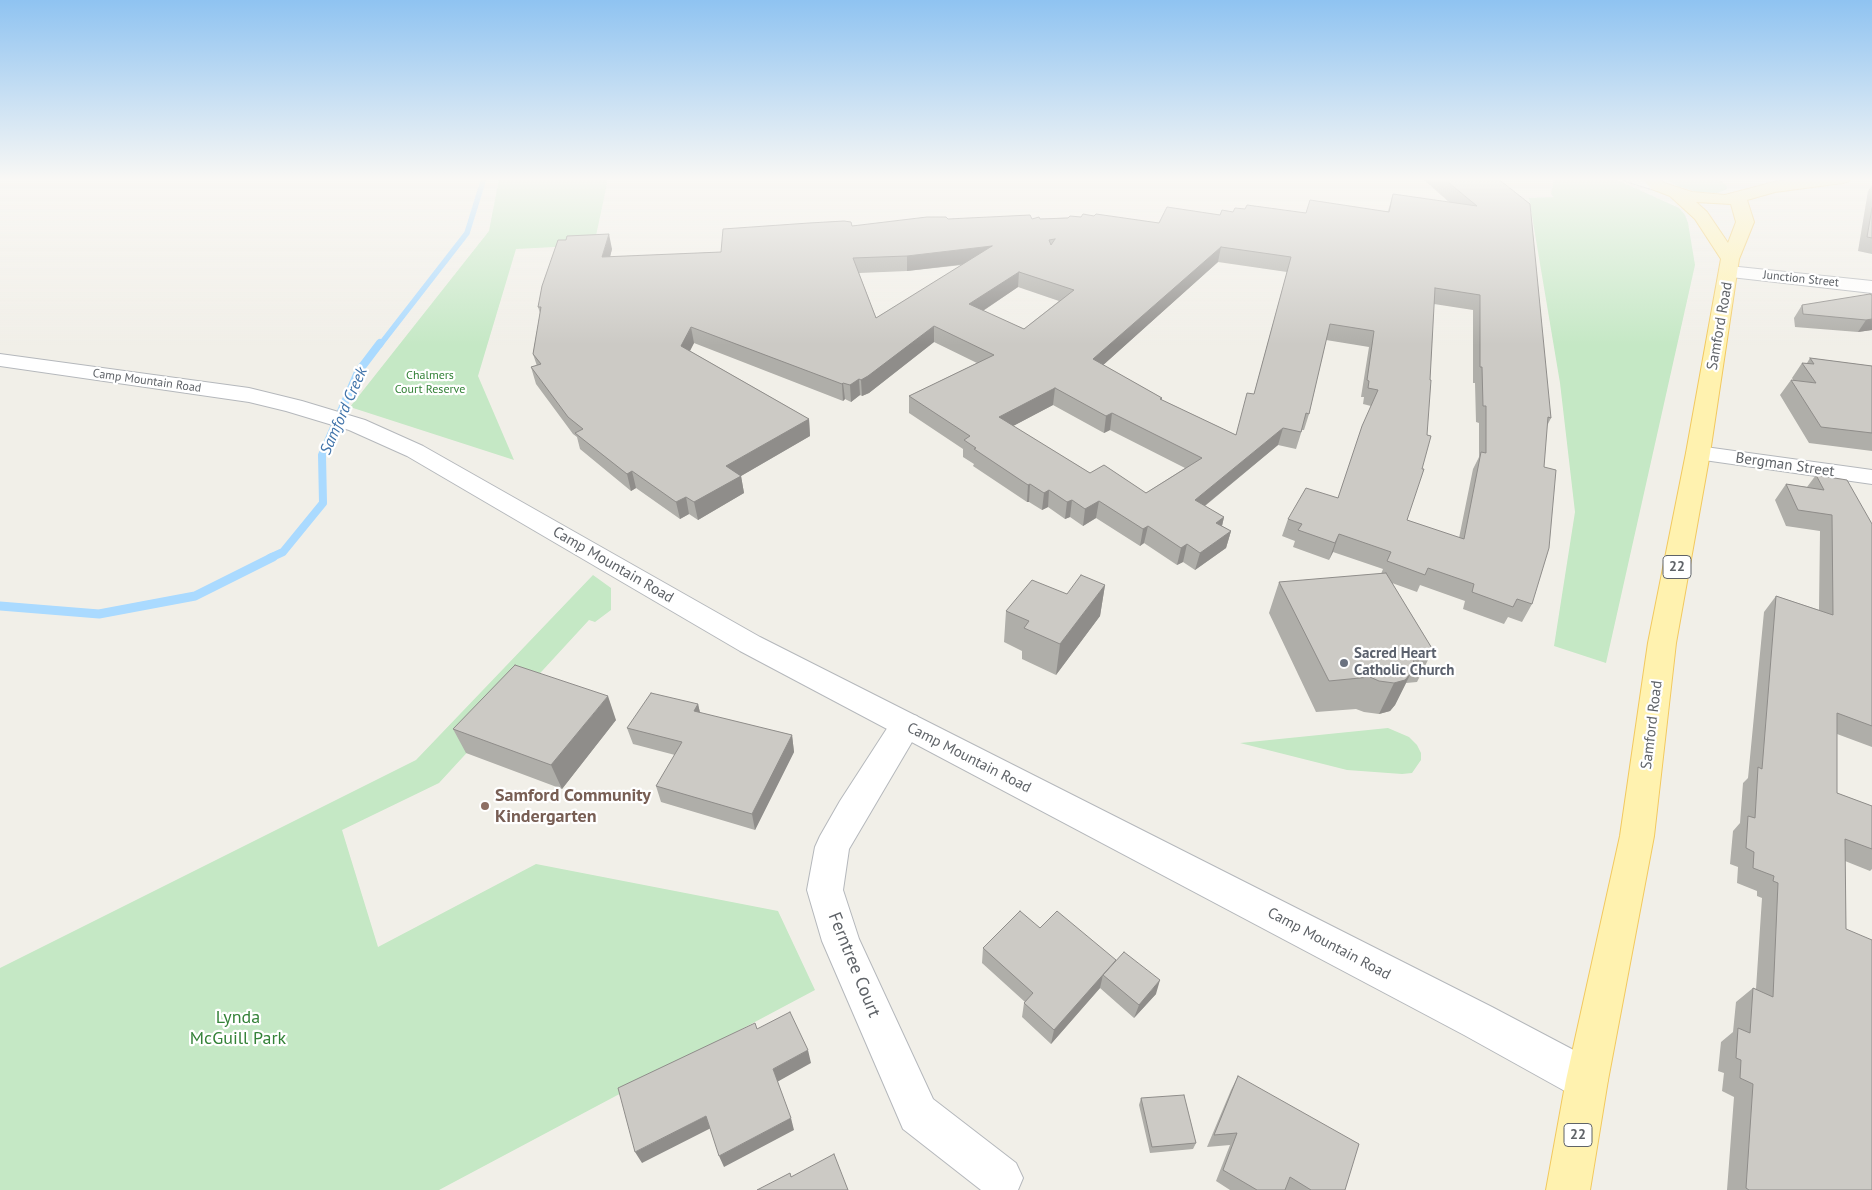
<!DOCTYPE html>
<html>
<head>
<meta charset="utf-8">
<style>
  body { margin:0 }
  canvas { display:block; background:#f1efe8 }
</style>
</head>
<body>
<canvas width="1872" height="1190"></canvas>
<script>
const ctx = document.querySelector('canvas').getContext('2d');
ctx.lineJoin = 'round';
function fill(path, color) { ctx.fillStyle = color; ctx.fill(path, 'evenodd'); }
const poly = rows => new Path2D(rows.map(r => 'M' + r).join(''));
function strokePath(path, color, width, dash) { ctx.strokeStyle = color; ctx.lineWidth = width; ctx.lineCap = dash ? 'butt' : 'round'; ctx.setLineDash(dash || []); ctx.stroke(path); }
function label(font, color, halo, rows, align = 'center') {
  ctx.font = font + ' "PT Sans",sans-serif'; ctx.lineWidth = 4.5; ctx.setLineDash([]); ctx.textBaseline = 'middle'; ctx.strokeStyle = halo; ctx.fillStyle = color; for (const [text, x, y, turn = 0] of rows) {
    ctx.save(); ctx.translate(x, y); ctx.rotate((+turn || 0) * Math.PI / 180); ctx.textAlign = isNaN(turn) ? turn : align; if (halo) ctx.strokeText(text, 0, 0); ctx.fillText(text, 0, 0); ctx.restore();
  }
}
const green = poly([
  [499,179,608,179,594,245,516,249,478,376,514,460,350,407,489,231],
  [1554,179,1615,179,1679,208,1685,215,1688,223,1695,265,1606,663,1554,646,1575,512,1560,383,1529,198,1554,197,1551,194],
  [1666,179,1718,179,1727,186,1727,189,1717,193,1697,192,1677,186],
  [593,575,611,588,611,610,595,622,589,620,439,783,342,830,378,947,536,864,778,911,815,990,439,1190,0,1190,0,968,416,760],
  [1388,728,1409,737,1417,745,1421,753,1421,760,1412,773,1402,774,1347,770,1240,743]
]);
const streamFar2 = poly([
  [380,345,467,233,484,178]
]);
const streamFar1 = poly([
  [270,558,283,552,323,503,322,455,358,372,380,343]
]);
const stream = poly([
  [0,606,99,614,195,596,273,557]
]);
const minor = poly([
  [1623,178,1650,178,1664,183,1666,186,1664,189,1658,191,1625,181,1623,178],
  [1729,266,1872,281,1872,293,1722,276,1720,272,1722,268,1729,266],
  [1698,446,1872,470,1872,484,1690,458,1686,453,1690,448,1698,446],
  [906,713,917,716,922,725,849,849,843,890,859,939,933,1099,1016,1163,1023,1178,1018,1190,981,1190,903,1129,822,941,807,890,815,847,820,836,840,801,895,716,906,713]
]);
const tertiary = poly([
  [0,354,249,388,302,401,365,420,423,446,760,637,1492,1007,1602,1065,1608,1080,1602,1095,1587,1101,1572,1095,1464,1035,740,651,407,456,349,430,286,411,249,402,0,366,0,354]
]);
const primary = poly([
  [1641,178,1659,178,1664,183,1692,192,1725,195,1774,182,1802,178,1851,178,1849,181,1843,183,1775,192,1747,200,1754,222,1739,259,1710,453,1676,643,1654,836,1608,1080,1590,1190,1546,1190,1566,1080,1620,836,1648,643,1686,453,1721,259,1695,219,1670,196,1652,189,1641,178],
  [1696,202,1731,204,1736,222,1728,243,1707,212,1696,202]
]);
const wall = poly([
  [1422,178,1497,178,1551,418,1547,426,1532,604,1522,622,1508,617,1504,624,1463,609,1465,601,1420,585,1417,592,1392,583,1433,650,1417,682,1406,683,1395,705,1390,711,1379,714,1364,712,1356,709,1316,712,1269,613,1279,582,1381,574,1383,569,1333,552,1329,560,1293,547,1295,541,1282,536,1288,519,1338,498,1371,406,1363,404,1364,397,1361,397,1369,347,1326,340,1309,414,1304,430,1302,430,1296,449,1278,445,1205,506,1224,517,1222,526,1231,531,1226,548,1195,570,1183,562,1177,565,1144,543,1140,546,1096,518,1083,526,1070,517,1065,519,1048,507,1042,510,1029,502,1027,502,973,466,974,464,963,457,963,449,909,413,909,396,977,363,934,342,869,393,862,396,860,395,851,402,845,399,843,401,694,343,690,351,809,419,810,436,741,476,744,493,698,520,689,514,680,519,636,488,631,491,580,449,577,437,573,434,536,384,531,367,537,366,533,354,540,313,538,307,612,249,610,257,721,252,852,226,948,219,1032,219,1081,217,1094,216,1159,223,1220,215,1245,209,1306,213,1388,211,1393,194,1450,203],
  [1218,262,1287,272,1254,394,1236,435,1162,400,1162,398,1103,365],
  [962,265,876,318,859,273,907,271],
  [1018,287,1059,301,1024,329,983,311],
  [1434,304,1473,310,1473,383,1475,383,1476,422,1479,423,1479,457,1473,469,1459,538,1407,520],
  [1053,405,1104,433,1110,430,1185,468,1146,493,1090,473,1013,426],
  [1872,185,1872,254,1858,251,1868,191],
  [1872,295,1872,330,1858,332,1795,327,1794,318,1802,305],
  [1810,358,1872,366,1872,451,1809,443,1780,395,1791,380,1793,380,1792,378,1802,363,1807,363],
  [1816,475,1872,524,1872,747,1837,734,1837,793,1872,806,1872,869,1870,871,1845,861,1846,929,1872,1190,1727,1190,1734,1097,1722,1091,1724,1073,1718,1071,1721,1042,1733,1032,1736,1002,1753,988,1756,989,1762,898,1757,896,1757,891,1737,883,1738,867,1730,864,1733,831,1740,823,1743,783,1748,778,1764,612,1776,596,1819,610,1820,531,1786,526,1775,500,1786,484,1807,487],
  [1105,585,1100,616,1056,675,1022,659,1022,651,1004,642,1006,611,1067,594],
  [698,704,700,713,792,735,794,752,755,830,661,802,656,786,675,755,633,744,627,728],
  [616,720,562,789,466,753,453,729],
  [1040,928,1156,994,1134,1018,1100,988,1051,1044,1022,1017,1024,1003,1025,1002,982,963,983,948],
  [1238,1076,1345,1190,1230,1190,1216,1181,1230,1145,1207,1147,1231,1090],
  [1141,1098,1196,1143,1193,1149,1150,1153,1139,1105]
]);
const shadedWall = poly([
  [609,234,612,249,606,272,602,257],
  [992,246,991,261,907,271,907,256],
  [1221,247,1218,262,1091,376,1093,359],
  [1019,272,1018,287,969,320,969,304],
  [1872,319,1872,330,1858,332,1866,320],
  [934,326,934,342,869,393,862,396,861,380],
  [691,327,694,343,684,362,681,346],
  [859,379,860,395,851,402,850,385],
  [843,383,845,399,843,401,842,384],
  [1055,388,1053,405,998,434,999,417],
  [1112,413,1110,430,1104,433,1106,416],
  [809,419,810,436,741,476,744,493,698,520,694,502,726,466],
  [1283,428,1278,445,1191,517,1195,500],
  [632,471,636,488,631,491,627,474],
  [1030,484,1029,502,1027,502,1028,485],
  [1049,490,1048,507,1042,510,1044,493],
  [686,497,689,514,680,519,676,502],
  [1072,500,1070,517,1065,519,1067,502],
  [1099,501,1096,518,1083,526,1085,509],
  [1224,517,1220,534,1216,523],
  [1148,526,1144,543,1140,546,1143,529],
  [1231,531,1226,548,1195,570,1200,553],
  [1339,534,1333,552,1329,560,1335,543],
  [1187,544,1183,562,1177,565,1181,548],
  [1105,585,1100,616,1056,675,1060,644],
  [1411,673,1395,705,1390,711,1379,714,1394,683],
  [608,696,616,720,562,789,551,765],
  [698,704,702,721,694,711],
  [792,735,794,752,755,830,752,814],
  [1116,960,1103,975,1100,988,1051,1044,1054,1030],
  [1160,980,1156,994,1134,1018,1139,1005],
  [808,1050,811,1063,777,1082,773,1069],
  [706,1116,711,1128,642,1163,635,1152],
  [791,1118,794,1130,724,1167,719,1156]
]);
const building = poly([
  [1443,178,1497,178,1530,204,1551,418,1548,417,1544,467,1556,470,1549,548,1532,604,1517,599,1513,607,1472,592,1474,584,1428,568,1425,575,1387,561,1391,552,1339,534,1335,543,1298,530,1302,524,1288,519,1306,488,1338,498,1362,426,1378,390,1368,388,1369,381,1367,380,1374,331,1330,324,1309,414,1306,413,1301,432,1283,428,1195,500,1224,517,1216,523,1231,531,1200,553,1187,544,1181,548,1148,526,1143,529,1099,501,1085,509,1072,500,1067,502,1049,490,1044,493,1030,484,1028,485,974,449,976,448,964,440,970,436,909,396,994,355,934,326,868,376,861,380,859,379,850,385,843,383,842,384,691,327,681,346,809,419,726,466,741,476,694,502,686,497,676,502,632,471,627,474,575,433,583,429,568,417,531,367,541,364,533,354,541,307,538,307,542,286,558,240,566,240,567,236,609,234,602,257,721,252,723,229,809,223,844,221,851,222,852,226,927,217,946,217,948,219,1030,215,1032,219,1039,217,1040,219,1068,218,1070,216,1081,217,1083,214,1094,216,1096,214,1159,223,1167,207,1220,215,1222,210,1233,212,1235,208,1245,209,1247,205,1306,213,1310,200,1389,212,1393,194,1477,206,1443,178],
  [1055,239,1051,245,1049,240,1055,239],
  [992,246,876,318,853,258,907,256,992,246],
  [1221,247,1291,257,1254,394,1247,393,1236,435,1160,399,1162,398,1093,359,1221,247],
  [1019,272,1074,290,1024,329,969,304,1019,272],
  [1435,288,1480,295,1480,367,1482,367,1483,406,1486,406,1486,453,1481,452,1464,539,1407,520,1424,469,1422,469,1431,436,1427,435,1431,380,1430,380,1435,288],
  [1055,388,1106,416,1112,413,1202,458,1146,493,1104,465,1090,473,999,417,1055,388],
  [1872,208,1872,238,1867,237,1872,208],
  [1870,294,1872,295,1872,319,1866,320,1803,314,1802,305,1870,294],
  [1810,358,1872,366,1872,433,1821,427,1791,380,1816,383,1802,363,1814,364,1810,358],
  [1816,475,1847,480,1872,524,1872,726,1837,713,1837,793,1872,806,1872,849,1845,839,1846,929,1872,940,1872,1190,1749,1190,1746,1188,1753,1084,1740,1078,1741,1060,1736,1058,1738,1028,1750,1033,1753,988,1773,997,1778,883,1773,881,1774,876,1753,868,1754,852,1746,848,1748,816,1755,818,1758,767,1762,769,1776,596,1833,615,1832,515,1798,510,1786,484,1824,490,1816,475],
  [1386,573,1433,650,1416,652,1411,673,1405,680,1394,683,1379,681,1370,677,1329,681,1279,582,1386,573],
  [1081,575,1105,585,1060,644,1024,628,1029,621,1006,611,1032,580,1067,594,1081,575],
  [515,665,608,696,551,765,453,729,515,665],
  [651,693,698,704,694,711,792,735,752,814,656,786,682,742,627,728,651,693],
  [1020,911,1040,928,1057,911,1116,960,1054,1030,1024,1003,1033,993,983,948,1020,911],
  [1124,952,1160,980,1139,1005,1103,975,1124,952],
  [790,1012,808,1050,773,1069,791,1118,719,1156,706,1116,635,1152,618,1088,755,1023,757,1029,790,1012],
  [1238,1076,1359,1144,1345,1190,1311,1190,1290,1177,1285,1190,1257,1190,1223,1170,1237,1133,1214,1135,1238,1076],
  [1184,1095,1196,1143,1152,1147,1141,1098,1184,1095],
  [834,1154,848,1190,757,1190,790,1173,791,1177,834,1154]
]);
const markers = [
  [1344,663,5,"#6b7280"],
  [485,806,5,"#8d6e63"]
];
const farStreetnames = [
  ["Junction Street",1801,279,6],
  ["Camp Mountain Road",147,381,8]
];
const farParknames = [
  ["Chalmers",430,376],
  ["Court Reserve",430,390]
];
const shields = [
  [1677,567,28],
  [1578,1135,28]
];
const shieldNames = [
  ["22",1677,567],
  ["22",1578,1135]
];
const streetNames = [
  ["Samford Road",1720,326,-80],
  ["Bergman Street",1785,465,8],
  ["Camp Mountain Road",613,565,30],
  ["Samford Road",1652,725,-83],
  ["Camp Mountain Road",969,758,27],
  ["Camp Mountain Road",1329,944,28]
];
const worshipNames = [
  ["Sacred Heart",1354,654],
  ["Catholic Church",1354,671]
];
const waterNames = [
  ["Samford Creek",344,411,-66]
];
const nearEducationnames = [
  ["Samford Community",495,796],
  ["Kindergarten",495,817]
];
const nearStreetnames = [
  ["Ferntree Court",854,965,68]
];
const nearParknames = [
  ["Lynda",238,1018],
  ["McGuill Park",238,1039]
];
fill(green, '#c5e8c5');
strokePath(streamFar2, '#aadaff', 5.5);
strokePath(streamFar1, '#aadaff', 8);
strokePath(stream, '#aadaff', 9);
strokePath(minor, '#b5b8bc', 2);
strokePath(tertiary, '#b5b8bc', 2);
strokePath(primary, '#f2c960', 2);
fill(minor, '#fff');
fill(tertiary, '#fff');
fill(primary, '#fff2af');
fill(wall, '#afaea9');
fill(shadedWall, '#8f8d8a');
fill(building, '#cccac5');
strokePath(building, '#8f8d8a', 1);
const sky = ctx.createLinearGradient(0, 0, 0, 345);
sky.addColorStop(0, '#8fc3f1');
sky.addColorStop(0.52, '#f9f8f5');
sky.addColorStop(1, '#f9f8f500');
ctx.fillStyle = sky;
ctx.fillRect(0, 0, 1872, 345);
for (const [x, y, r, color] of markers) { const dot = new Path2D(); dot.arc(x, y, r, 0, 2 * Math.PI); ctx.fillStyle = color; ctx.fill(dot); strokePath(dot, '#fff', 2); }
label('12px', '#5f6368', '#fff', farStreetnames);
label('12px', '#348238', '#fff', farParknames);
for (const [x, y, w] of shields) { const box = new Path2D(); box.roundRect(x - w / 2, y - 11.5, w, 23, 4); ctx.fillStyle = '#fff'; ctx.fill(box); strokePath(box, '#5f6368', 1); }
label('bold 14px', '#5f6368', null, shieldNames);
label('15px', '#5f6368', '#fff', streetNames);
label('bold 15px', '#5b616d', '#fff', worshipNames, 'left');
label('italic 16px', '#4174aa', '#fff', waterNames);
label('bold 18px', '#785e54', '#fff', nearEducationnames, 'left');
label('18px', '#5f6368', '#fff', nearStreetnames);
label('18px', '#348238', '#fff', nearParknames);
</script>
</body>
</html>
